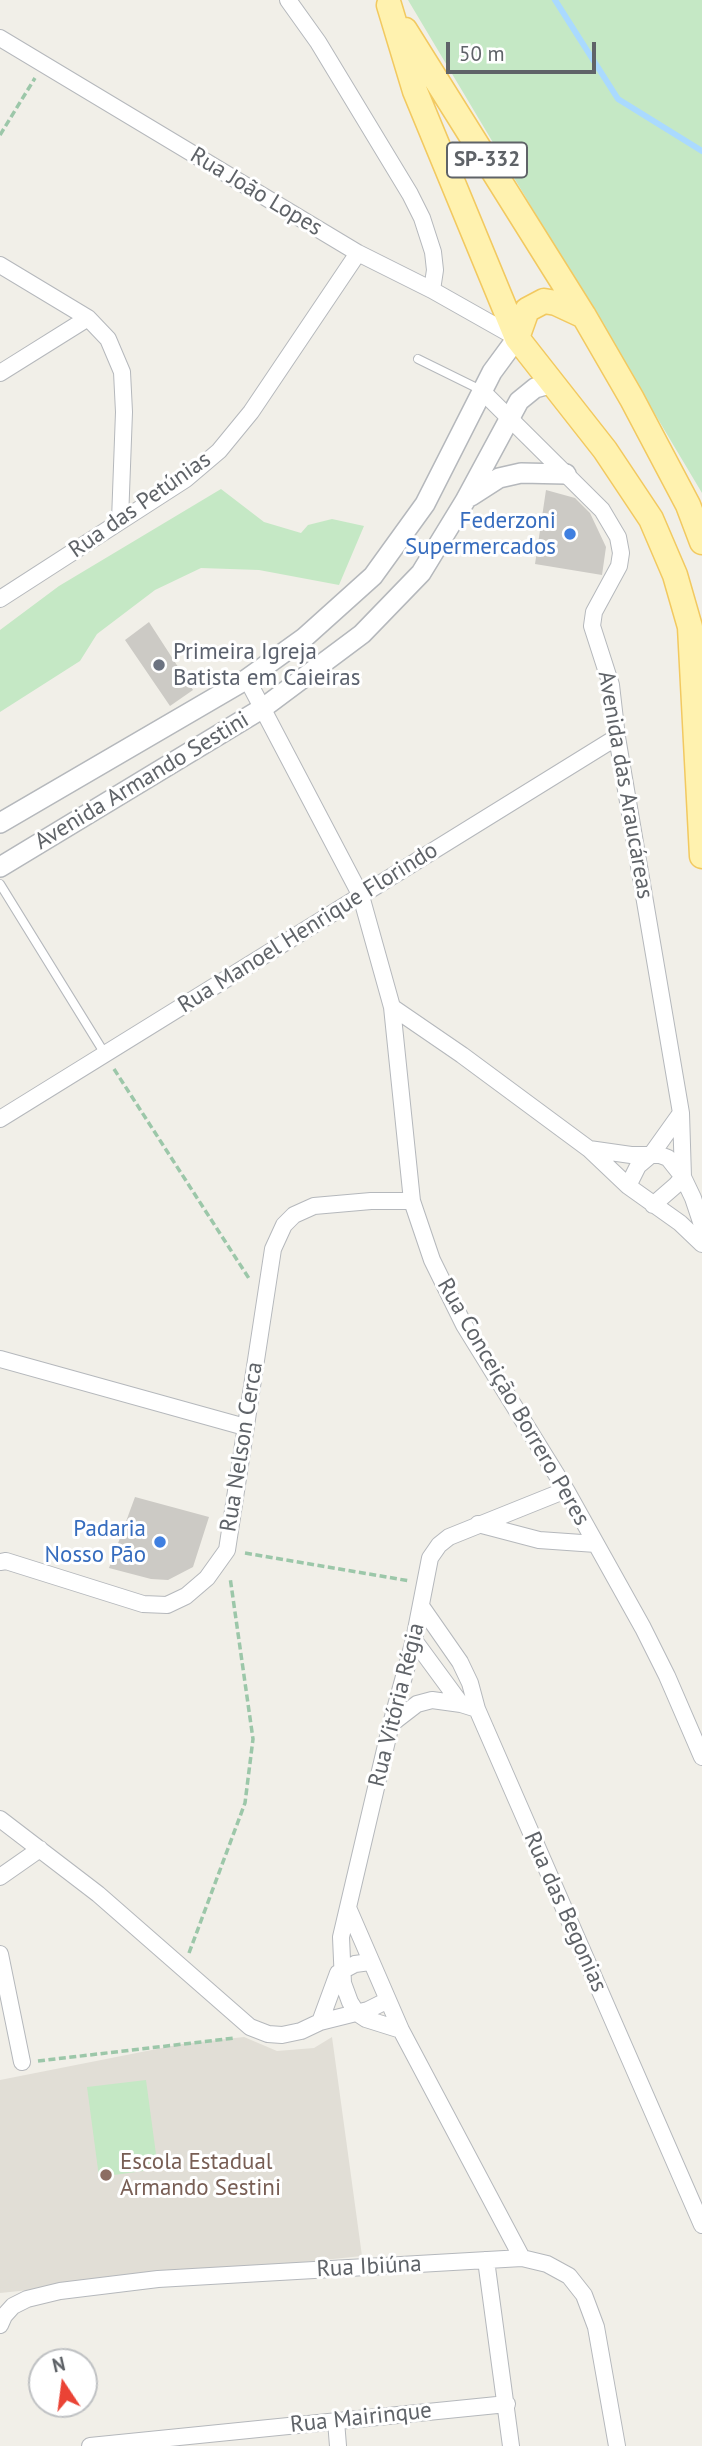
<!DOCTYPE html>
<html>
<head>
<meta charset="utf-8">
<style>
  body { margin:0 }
  #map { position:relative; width:702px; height:2446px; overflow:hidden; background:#f1efe8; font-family:"PT Sans",sans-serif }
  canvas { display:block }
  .north { position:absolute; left:28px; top:2348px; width:70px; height:70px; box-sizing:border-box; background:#fff; border:2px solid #bfc1c3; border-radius:50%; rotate:347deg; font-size:19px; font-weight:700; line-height:28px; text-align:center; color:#5f6368 }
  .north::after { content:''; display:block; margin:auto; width:24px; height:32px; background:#ea4335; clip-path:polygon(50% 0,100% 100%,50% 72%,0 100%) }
  .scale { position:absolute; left:446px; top:42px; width:150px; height:32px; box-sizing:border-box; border:4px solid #5f6368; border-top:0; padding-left:9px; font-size:21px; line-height:24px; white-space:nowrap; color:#5f6368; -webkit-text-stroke:5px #fff; paint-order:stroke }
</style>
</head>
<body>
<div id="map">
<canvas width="702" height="2446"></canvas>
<div class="north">N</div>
<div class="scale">50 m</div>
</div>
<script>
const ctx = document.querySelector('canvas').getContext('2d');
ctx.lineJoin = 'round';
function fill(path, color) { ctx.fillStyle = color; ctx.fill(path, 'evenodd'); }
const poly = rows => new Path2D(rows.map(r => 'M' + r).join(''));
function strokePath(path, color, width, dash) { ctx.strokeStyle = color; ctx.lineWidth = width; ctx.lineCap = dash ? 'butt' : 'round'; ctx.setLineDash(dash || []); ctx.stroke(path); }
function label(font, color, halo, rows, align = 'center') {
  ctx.font = font + ' "PT Sans",sans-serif'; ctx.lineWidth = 6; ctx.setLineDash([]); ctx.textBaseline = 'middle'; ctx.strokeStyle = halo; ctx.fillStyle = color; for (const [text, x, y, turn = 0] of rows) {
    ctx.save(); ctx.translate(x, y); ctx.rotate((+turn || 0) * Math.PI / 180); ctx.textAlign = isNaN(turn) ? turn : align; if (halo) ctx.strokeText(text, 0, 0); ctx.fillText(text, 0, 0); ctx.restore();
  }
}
const education = poly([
  [244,2037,277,2051,314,2048,332,2037,362,2256,0,2293,0,2080,182,2044]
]);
const green = poly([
  [408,0,702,0,702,493],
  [221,489,264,522,301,533,308,525,332,519,364,526,339,585,259,570,201,568,155,590,97,634,80,661,0,712,0,630,59,586],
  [146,2080,158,2169,99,2177,87,2087]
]);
const stream = poly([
  [555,0,618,99,702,151]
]);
const building = poly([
  [546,490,575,498,590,513,606,547,602,575,535,564],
  [149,622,193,690,170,706,125,640],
  [135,1497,209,1517,193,1567,168,1580,151,1579,109,1568]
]);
const path = poly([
  [0,135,35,78],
  [114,1069,250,1280],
  [245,1553,410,1581],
  [189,1953,245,1803,253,1739,230,1577],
  [38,2061,235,2038]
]);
const service = poly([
  [418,359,481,390],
  [0,884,105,1054]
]);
const minor = poly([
  [288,0,318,42,410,194,422,218,433,252,435,270,432,290],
  [0,38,358,253,432,290,517,338],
  [0,265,88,318,108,339,122,372,124,412,120,520],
  [0,373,88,318],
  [482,391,602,510,618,537,621,553,619,566,594,612,592,626,611,685,617,737,681,1113,683,1177,676,1185,653,1205],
  [0,599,186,479,219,451,251,412,358,253],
  [247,679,361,896,392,1007,412,1201,432,1260,464,1325,566,1490,643,1628,667,1676,702,1757],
  [392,1007,462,1055,589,1149,628,1186,680,1223,702,1244],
  [0,1119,617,737],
  [589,1149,631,1155,660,1155,668,1158,683,1177,693,1198,702,1225],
  [628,1186,638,1166,651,1155,681,1113],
  [0,1359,245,1427],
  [478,1524,539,1540,596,1544],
  [0,1562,6,1561,143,1604,167,1605,186,1596,207,1578,227,1550,273,1249,284,1225,294,1215,314,1206,371,1201,412,1201],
  [421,1606,460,1662,470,1683,477,1709,702,2225],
  [414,1640,461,1704],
  [391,1724,417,1704,432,1700,461,1704,477,1709],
  [0,1819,98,1894,250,2027,268,2034,282,2035,301,2031,320,2022,368,2010,388,2000],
  [0,1877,40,1849],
  [349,1910,401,2030,522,2258],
  [0,1954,22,2062],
  [320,2022,338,1973,355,1964,370,1962],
  [401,2030,366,2019,357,2013,350,2002,343,1983,341,1937,391,1724,414,1640,430,1558,439,1545,449,1537,566,1490],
  [486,2260,511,2446],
  [0,2325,4,2316,13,2306,27,2299,60,2291,158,2279,522,2258,547,2264,569,2276,584,2295,596,2327,617,2446],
  [336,2421,338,2446],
  [90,2446,507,2404]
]);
const tertiary = poly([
  [471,496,499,478,521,473,566,474],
  [0,823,247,679,304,638,373,576,425,504,492,372,517,338],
  [0,867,263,708,362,634,421,573,465,501,519,401,535,388,553,383]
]);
const primary = poly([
  [389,5,415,91,517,338,605,450,651,519,675,575,690,627,702,856],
  [405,30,584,316,632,399,688,505,702,542],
  [517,338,527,310,544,301,556,303,584,316]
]);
const markers = [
  [570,534,7,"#3f7fe0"],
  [159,665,7,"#6b7280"],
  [160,1542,7,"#3f7fe0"],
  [106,2175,7,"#8d6e63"]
];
const shields = [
  [487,160,80]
];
const shieldNames = [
  ["SP-332",487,160]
];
const streetNames = [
  ["Rua João Lopes",256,192,31],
  ["Rua das Petúnias",140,505,-35],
  ["Avenida Armando Sestini",142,781,-31],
  ["Avenida das Araucáreas",625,785,80],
  ["Rua Manoel Henrique Florindo",308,928,-32],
  ["Rua Conceição Borrero Peres",513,1402,60],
  ["Rua Nelson Cerca",242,1447,-81],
  ["Rua Vitória Régia",397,1705,-76],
  ["Rua das Begonias",565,1912,66],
  ["Rua Ibiúna",369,2267,-3],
  ["Rua Mairinque",361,2418,-6]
];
const shopNames = [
  ["Federzoni",556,521],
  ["Supermercados",556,547],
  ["Padaria",146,1529],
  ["Nosso Pão",146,1555]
];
const worshipNames = [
  ["Primeira Igreja",173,652],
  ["Batista em Caieiras",173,678]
];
const educationNames = [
  ["Escola Estadual",120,2162],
  ["Armando Sestini",120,2188]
];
fill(education, '#e1ded6');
fill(green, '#c5e8c5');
strokePath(stream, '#aadaff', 6);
fill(building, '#cccac5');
strokePath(service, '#b5b8bc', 10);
strokePath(minor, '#b5b8bc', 18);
strokePath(tertiary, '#b5b8bc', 22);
strokePath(primary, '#f2c960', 27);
strokePath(path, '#9cc7a9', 3.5, [7, 3.5]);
strokePath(service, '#fff', 8);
strokePath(minor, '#fff', 16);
strokePath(tertiary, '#fff', 19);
strokePath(primary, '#fff2af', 24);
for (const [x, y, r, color] of markers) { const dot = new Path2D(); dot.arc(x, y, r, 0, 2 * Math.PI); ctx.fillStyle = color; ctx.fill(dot); strokePath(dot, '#fff', 2.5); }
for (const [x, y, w] of shields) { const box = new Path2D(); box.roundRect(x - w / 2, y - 17.5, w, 35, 5); ctx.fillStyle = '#fff'; ctx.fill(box); strokePath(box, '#5f6368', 2); }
label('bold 21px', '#5f6368', null, shieldNames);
label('23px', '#5f6368', '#fff', streetNames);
label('23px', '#366cbe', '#fff', shopNames, 'right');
label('23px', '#5b616d', '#fff', worshipNames, 'left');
label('23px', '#785e54', '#fff', educationNames, 'left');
</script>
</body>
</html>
